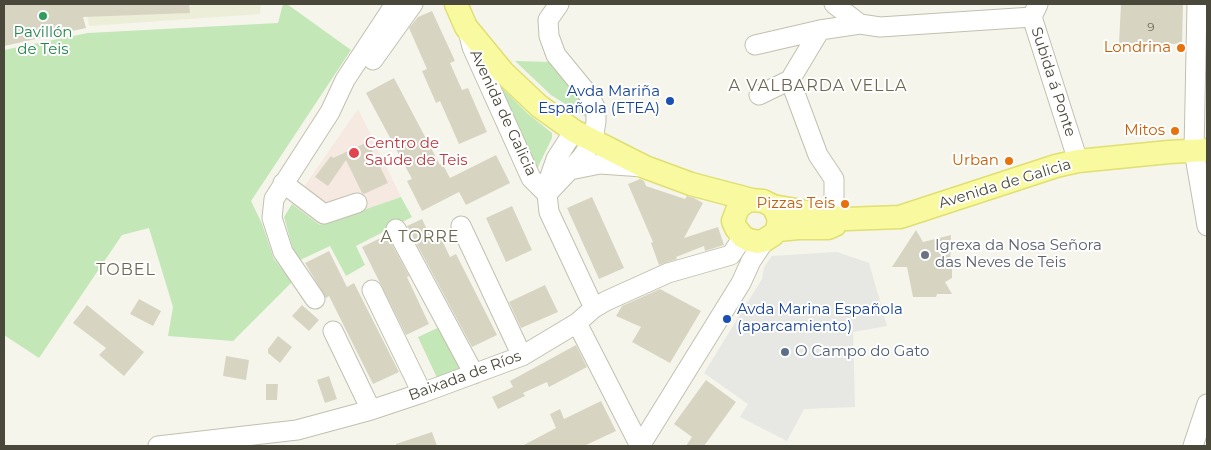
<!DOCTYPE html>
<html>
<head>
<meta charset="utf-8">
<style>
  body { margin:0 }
  #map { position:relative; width:1211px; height:450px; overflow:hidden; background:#f5f5ec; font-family:Montserrat,sans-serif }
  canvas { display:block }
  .frame { position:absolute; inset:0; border:5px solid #4a483a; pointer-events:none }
</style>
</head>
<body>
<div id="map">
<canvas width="1211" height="450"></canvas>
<div class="frame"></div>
</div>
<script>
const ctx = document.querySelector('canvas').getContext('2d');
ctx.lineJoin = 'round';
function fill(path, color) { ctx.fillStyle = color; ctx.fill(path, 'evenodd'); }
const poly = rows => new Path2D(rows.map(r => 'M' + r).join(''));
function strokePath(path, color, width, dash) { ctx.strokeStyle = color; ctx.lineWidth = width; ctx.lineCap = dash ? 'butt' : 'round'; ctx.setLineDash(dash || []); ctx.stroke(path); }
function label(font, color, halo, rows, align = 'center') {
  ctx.font = font + ' Montserrat,sans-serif'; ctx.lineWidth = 4; ctx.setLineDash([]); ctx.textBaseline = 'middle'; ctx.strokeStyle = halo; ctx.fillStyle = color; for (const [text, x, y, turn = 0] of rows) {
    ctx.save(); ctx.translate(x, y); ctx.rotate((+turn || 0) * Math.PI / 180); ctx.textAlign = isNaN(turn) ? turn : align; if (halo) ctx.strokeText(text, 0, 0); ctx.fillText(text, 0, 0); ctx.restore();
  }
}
const education = poly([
  [85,4,261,4,260,14,89,26]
]);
const medical = poly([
  [358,109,401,197,320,225,292,204]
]);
const green = poly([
  [283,4,287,4,351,50,251,201,262,224,274,259,292,282,233,341,168,336,173,307,149,228,122,235,39,358,4,335,4,50,88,33,278,23],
  [515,61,552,62,584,95,589,119,551,95],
  [501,87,527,113,552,133,552,138,537,169],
  [401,197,412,217,356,246,365,265,346,276,330,246,298,261,292,246,284,217,292,204,320,225],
  [444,325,464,368,438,380,418,337]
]);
const parking = poly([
  [837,252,869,263,887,326,853,332,855,407,804,409,787,441,740,417,748,404,704,373,762,279,764,267,772,256]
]);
const building = poly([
  [4,4,189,4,190,13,83,17,86,28,4,46],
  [1121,4,1183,4,1182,44,1119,43],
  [432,11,455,61,450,63,462,90,468,88,487,132,459,144,440,101,436,103,422,71,427,69,409,28,418,17],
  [394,78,440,165,442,163,450,178,496,155,510,183,466,205,459,192,422,211,407,181,412,179,366,93],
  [368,142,388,183,364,194,362,193,346,160,328,186,315,177,331,156,333,158],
  [640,179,644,181,646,186,685,199,687,196,694,198,703,203,684,238,718,227,724,245,705,251,704,246,676,257,677,259,659,265,651,243,653,242,628,184],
  [592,197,624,268,599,279,567,208],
  [512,206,532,250,506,262,486,218],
  [422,219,433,242,441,238,450,257,456,254,497,335,472,347,407,226],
  [916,230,923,242,951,235,950,269,952,269,952,278,945,282,952,294,937,294,936,297,913,297,907,267,892,267],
  [387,235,409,276,407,277,429,324,406,335,362,247],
  [329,251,347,287,354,283,399,372,373,384,329,296,326,298,305,263],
  [545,285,558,312,521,328,509,302],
  [660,289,701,311,670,363,632,342,641,327,616,316,622,306],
  [139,299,161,311,153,326,130,314],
  [87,305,144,352,124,376,99,355,106,348,73,323],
  [302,305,319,320,309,331,292,316],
  [278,336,292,347,280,363,268,353,268,349],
  [576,345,587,367,549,387,547,382,523,393,525,396,498,409,492,397,513,387,510,381],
  [226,356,249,360,246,380,223,376],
  [329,376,337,399,325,403,317,380],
  [706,380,736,402,704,446,686,446,692,437,674,424],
  [266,384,278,384,277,400,266,400],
  [601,401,616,431,584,446,522,446,556,428,550,414,560,409,564,419],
  [432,432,437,446,396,446,396,444]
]);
const minor = poly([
  [834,4,860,24,880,27,1032,17],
  [1038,4,1032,17,1078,161],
  [1197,4,1194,151,1207,226],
  [469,35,472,47,531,178,547,194],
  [755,45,820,30],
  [373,60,413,4],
  [759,95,790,80],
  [574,131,556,159,548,182,547,194,549,212,594,308],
  [570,170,600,164,643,167],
  [283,183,324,214,357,203],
  [547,194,582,157,593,141,596,121,596,109,588,94,556,55,549,36,548,20,559,4],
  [834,217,834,179,818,155,790,80,820,30,860,24],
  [461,226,522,356],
  [396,229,474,374],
  [372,290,422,393],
  [315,299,283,252,272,218,274,199,330,112,345,80,395,4],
  [577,323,640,446],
  [333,331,371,410],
  [158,446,297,430,371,410,422,393,522,356,577,323,594,308,606,301,668,273,731,255,743,237],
  [640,446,741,283,751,261,765,240],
  [1193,446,1207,404]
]);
const major = poly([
  [456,4,466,27,503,72,539,106,574,131,645,167,691,184,752,200],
  [752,200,763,201,773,206,779,219,777,230,774,234,765,240,758,242,749,240,743,237,736,228,733,221,738,208,747,201,752,200],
  [773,206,847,219,900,217,1056,166,1078,161,1169,152,1207,150],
  [777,230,799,228,828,228,835,225]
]);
const markers = [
  [43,16,5,"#2e9e5b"],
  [1181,48,5,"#e8710a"],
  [670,101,5,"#1a4fb4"],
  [1175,131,5,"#e8710a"],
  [354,153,6,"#e0444e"],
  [1009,161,5,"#e8710a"],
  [845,204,5,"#e8710a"],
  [925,255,5,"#6b7280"],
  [727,319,5,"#1a4fb4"],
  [785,352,5,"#5c6f8a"]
];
const numberNames = [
  ["9",1151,27]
];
const leisureNames = [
  ["Pavillón",43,33],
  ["de Teis",43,50]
];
const foodNames = [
  ["Londrina",1171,48],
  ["Mitos",1165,131],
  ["Urban",999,161],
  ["Pizzas Teis",835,204]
];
const streetNames = [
  ["Subida á Ponte",1053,82,72],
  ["Avenida de Galicia",503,113,65],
  ["Avenida de Galicia",1005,184,-17],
  ["Baixada de Ríos",465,376,-20]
];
const transitNames = [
  ["Avda Mariña",660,92],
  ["Española (ETEA)",660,109],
  ["Avda Marina Española",737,310,"left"],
  ["(aparcamiento)",737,327,"left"]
];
const healthNames = [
  ["Centro de",365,144],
  ["Saúde de Teis",365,161]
];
const worshipNames = [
  ["Igrexa da Nosa Señora",935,246],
  ["das Neves de Teis",935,263]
];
const serviceNames = [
  ["O Campo do Gato",795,352]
];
const neighbourhoodNames = [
  ["A VALBARDA VELLA",818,86],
  ["A TORRE",420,237],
  ["TOBEL",126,270]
];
fill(education, '#edeed7');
fill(medical, '#f5e9e1');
fill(green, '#c3e7b7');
fill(parking, '#e7e7e3');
fill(building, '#d7d5c2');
strokePath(minor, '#c1c0af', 21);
strokePath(major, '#e0df70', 25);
strokePath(minor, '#fff', 19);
strokePath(major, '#f9faa0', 22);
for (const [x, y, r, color] of markers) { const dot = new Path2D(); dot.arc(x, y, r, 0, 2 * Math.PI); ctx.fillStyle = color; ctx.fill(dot); strokePath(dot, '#fff', 2); }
label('12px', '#6d6b5c', null, numberNames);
label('15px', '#27864d', '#fff', leisureNames);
label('15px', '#c56008', '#fff', foodNames, 'right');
label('15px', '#4a483a', '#fff', streetNames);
label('15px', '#164399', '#fff', transitNames, 'right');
label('15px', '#be3a42', '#fff', healthNames, 'left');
label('15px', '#5b616d', '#fff', worshipNames, 'left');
label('15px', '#4e5e75', '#fff', serviceNames, 'left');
ctx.letterSpacing = '1px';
label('16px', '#6c6951', '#fff', neighbourhoodNames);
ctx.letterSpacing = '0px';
</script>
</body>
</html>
